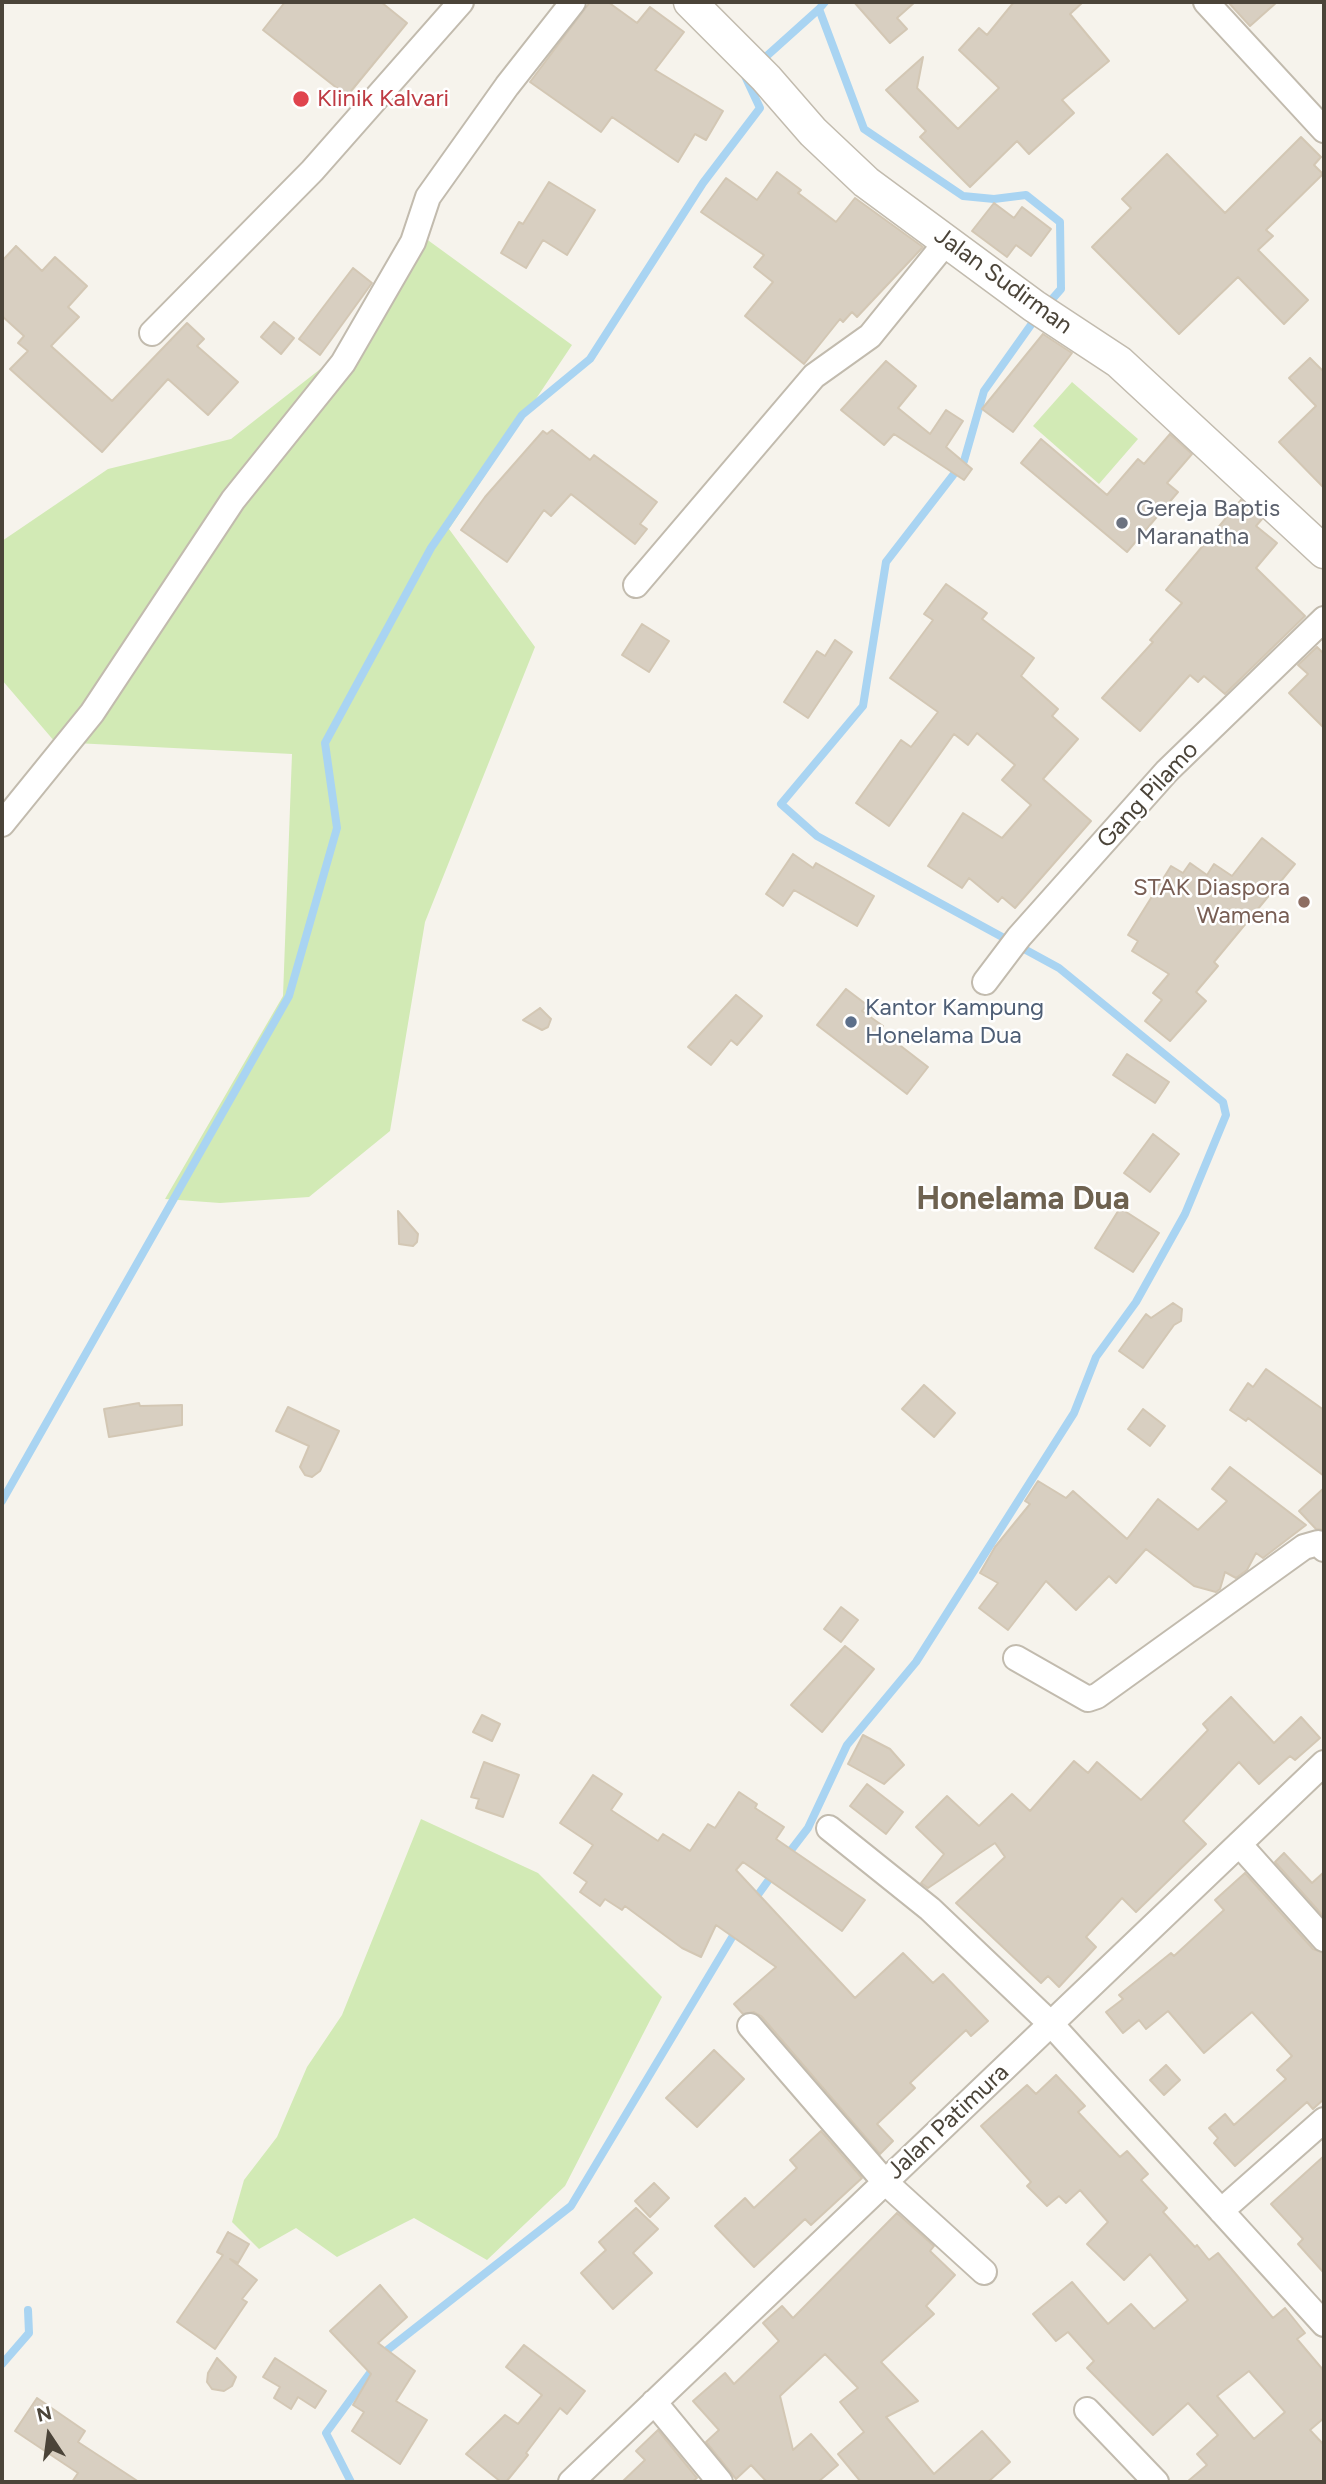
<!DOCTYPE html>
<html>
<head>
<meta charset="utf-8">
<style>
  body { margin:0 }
  #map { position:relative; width:1326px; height:2484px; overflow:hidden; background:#f6f3ec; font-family:Figtree,sans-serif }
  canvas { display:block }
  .frame { position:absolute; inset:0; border:4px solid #4b4439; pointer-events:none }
  .north { position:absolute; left:14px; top:2400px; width:70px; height:70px; -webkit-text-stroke:5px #fff; paint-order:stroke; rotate:347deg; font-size:19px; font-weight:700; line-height:28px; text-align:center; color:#4b4439 }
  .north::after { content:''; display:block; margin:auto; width:24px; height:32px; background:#4b4439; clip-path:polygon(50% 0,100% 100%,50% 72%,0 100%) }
</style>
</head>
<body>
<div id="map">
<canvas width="1326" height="2484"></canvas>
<div class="frame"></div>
<div class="north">N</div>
</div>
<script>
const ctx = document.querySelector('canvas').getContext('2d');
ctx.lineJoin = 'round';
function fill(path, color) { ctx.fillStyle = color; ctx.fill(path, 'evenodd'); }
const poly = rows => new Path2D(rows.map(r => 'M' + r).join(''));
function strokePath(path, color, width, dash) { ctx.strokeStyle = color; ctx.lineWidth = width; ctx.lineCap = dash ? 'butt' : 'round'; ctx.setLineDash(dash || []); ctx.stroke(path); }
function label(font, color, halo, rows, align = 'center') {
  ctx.font = font + ' Figtree,sans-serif'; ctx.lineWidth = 5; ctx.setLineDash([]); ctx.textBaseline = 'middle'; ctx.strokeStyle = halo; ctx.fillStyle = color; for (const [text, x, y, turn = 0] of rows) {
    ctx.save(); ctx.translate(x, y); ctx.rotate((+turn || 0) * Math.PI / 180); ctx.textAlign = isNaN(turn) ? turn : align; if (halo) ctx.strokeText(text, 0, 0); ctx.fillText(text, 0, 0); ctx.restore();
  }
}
const green = poly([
  [425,238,572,345,449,529,535,647,425,922,390,1131,309,1197,220,1203,165,1199,283,996,292,754,55,742,2,680,2,541,108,469,231,439,328,363],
  [1072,382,1138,439,1099,484,1033,426],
  [421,1819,538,1873,662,1997,565,2186,487,2260,414,2218,337,2257,296,2228,259,2249,232,2222,244,2180,277,2137,307,2067,342,2015]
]);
const stream = poly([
  [825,2,819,9,864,129,963,196,994,199,1026,195,1060,222,1061,289,1047,305],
  [760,62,819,9],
  [2,1501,289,996,337,828,325,743,431,548,522,415,590,359,703,183,760,108,745,76,748,73],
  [785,1858,808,1828,847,1745,916,1662,1074,1413,1096,1357,1136,1302,1185,1214,1226,1115,1223,1102,1059,968,817,836,781,804,863,706,886,562,964,461,984,391,1038,315],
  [752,1903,773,1874],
  [2,2364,29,2333,28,2310],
  [351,2482,326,2433,386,2351,571,2206,737,1929]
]);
const building = poly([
  [285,2,381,2,407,23,347,96,263,30,285,2],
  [590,2,608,2,637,23,650,7,684,32,655,70,723,111,706,140,695,134,678,162,612,117,601,132,530,82,590,2],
  [854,2,915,2,897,18,907,29,890,43,854,2],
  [1014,2,1083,2,1070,14,1109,61,1062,100,1074,113,1029,154,1017,141,970,187,920,137,926,131,886,90,923,57,917,88,958,129,999,88,959,50,979,28,987,35,1014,2],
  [1228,2,1277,2,1250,26,1228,2],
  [1301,137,1321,157,1314,165,1323,174,1266,230,1273,236,1258,250,1308,300,1284,324,1238,277,1179,334,1092,247,1131,208,1122,199,1167,154,1225,213,1301,137],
  [777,172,801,190,798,193,836,222,855,198,923,247,857,317,852,312,843,322,840,319,804,364,745,316,773,282,754,267,764,255,701,212,726,178,757,200,777,172],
  [549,182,595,210,567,255,543,240,526,268,501,253,519,222,523,224,549,182],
  [994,203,1014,218,1022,207,1051,229,1031,256,1016,245,1007,257,972,231,994,203],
  [16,246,42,271,55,257,87,286,68,307,79,317,51,346,112,401,187,323,204,339,197,346,238,382,208,415,168,379,102,452,10,369,28,351,18,343,24,336,2,316,2,261,16,246],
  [353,268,372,283,320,355,299,339,353,268],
  [274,322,294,338,281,354,261,337,274,322],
  [1043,334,1072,353,1013,432,982,409,1043,334],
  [1310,358,1324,372,1324,488,1279,442,1316,406,1289,378,1310,358],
  [886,361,916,386,898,408,930,434,946,410,963,421,946,447,972,469,964,480,894,434,884,445,841,410,886,361],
  [552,430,590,460,594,455,657,502,640,524,647,529,635,544,571,494,551,516,544,510,507,562,461,530,485,497,543,431,547,434,552,430],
  [1170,434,1192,454,1167,483,1178,492,1127,552,1021,463,1041,439,1107,495,1138,459,1144,464,1170,434],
  [1241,500,1262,519,1256,526,1277,543,1256,568,1305,616,1225,694,1204,676,1198,682,1190,675,1140,731,1102,698,1153,642,1150,640,1182,603,1166,590,1241,500],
  [946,584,987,613,982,619,1034,658,1021,676,1058,709,1052,716,1078,739,1043,779,1091,821,1015,908,1002,897,998,902,969,878,962,888,928,866,963,813,1002,838,1031,805,1002,780,1015,765,977,733,968,745,954,734,889,826,856,803,901,740,911,747,938,712,890,678,933,620,924,614,946,584],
  [642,624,669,641,649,672,622,655,642,624],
  [835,640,852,652,808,718,784,702,817,651,825,656,835,640],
  [1317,647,1324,654,1324,728,1289,693,1308,674,1298,665,1317,647],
  [1262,838,1295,864,1214,962,1218,966,1196,992,1206,1001,1170,1041,1145,1021,1162,1000,1153,993,1169,974,1132,951,1138,941,1128,935,1171,866,1183,873,1190,863,1207,875,1214,864,1232,876,1262,838],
  [793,854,813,868,816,863,874,896,857,926,794,890,783,906,766,894,793,854],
  [846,989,867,1005,862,1011,883,1026,880,1030,928,1067,907,1094,817,1025,846,989],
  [736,995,762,1016,737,1045,731,1040,711,1065,688,1047,736,995],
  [540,1008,551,1019,548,1027,542,1030,523,1020,540,1008],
  [1127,1054,1169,1082,1155,1103,1113,1075,1127,1054],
  [1153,1134,1179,1154,1150,1192,1124,1173,1153,1134],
  [1120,1208,1159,1233,1133,1272,1095,1248,1120,1208],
  [398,1211,418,1234,417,1242,413,1246,399,1244,398,1211],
  [1173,1303,1182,1309,1181,1321,1174,1325,1143,1368,1119,1351,1146,1314,1151,1318,1173,1303],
  [1266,1369,1324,1410,1324,1476,1248,1418,1246,1421,1230,1410,1248,1383,1253,1387,1266,1369],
  [924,1385,955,1413,934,1437,902,1409,924,1385],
  [139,1403,140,1406,182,1405,182,1425,109,1437,104,1409,139,1403],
  [288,1407,339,1431,320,1471,312,1477,305,1475,300,1467,309,1446,276,1431,288,1407],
  [1143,1409,1165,1426,1150,1446,1128,1429,1143,1409],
  [1230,1467,1306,1525,1263,1558,1256,1553,1247,1570,1236,1578,1225,1572,1220,1589,1216,1592,1194,1586,1146,1549,1116,1583,1109,1576,1076,1610,1046,1581,1008,1630,979,1608,998,1583,980,1573,995,1547,1030,1504,1025,1501,1038,1481,1066,1498,1073,1491,1127,1539,1158,1499,1198,1530,1227,1501,1212,1489,1230,1467],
  [1324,1488,1324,1530,1316,1529,1299,1511,1324,1488],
  [841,1607,858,1620,841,1642,824,1629,841,1607],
  [845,1646,874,1669,822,1732,791,1705,845,1646],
  [1231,1697,1274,1743,1301,1717,1320,1738,1295,1760,1290,1756,1259,1784,1239,1762,1183,1821,1206,1844,1136,1912,1122,1898,1086,1937,1096,1947,1059,1987,1048,1976,1041,1983,956,1903,1005,1857,995,1843,928,1888,921,1883,944,1854,916,1827,947,1796,979,1826,1012,1794,1030,1811,1074,1761,1088,1773,1097,1762,1141,1800,1208,1730,1203,1724,1231,1697],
  [482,1715,500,1724,492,1741,473,1732,482,1715],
  [863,1735,890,1749,904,1765,884,1784,848,1764,863,1735],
  [484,1762,519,1775,503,1817,476,1808,479,1799,471,1797,484,1762],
  [593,1775,622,1794,611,1810,658,1841,663,1834,690,1851,708,1824,715,1828,739,1792,757,1804,755,1808,784,1827,776,1839,865,1900,842,1931,743,1862,736,1870,855,1998,903,1953,933,1983,943,1974,988,2021,971,2036,966,2030,910,2083,915,2088,877,2124,893,2141,880,2154,761,2016,754,2012,743,2014,734,2004,776,1967,716,1925,701,1957,682,1948,625,1906,622,1910,605,1899,600,1906,580,1892,587,1882,574,1873,593,1845,560,1823,593,1775],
  [867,1784,903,1812,886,1834,850,1806,867,1784],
  [1284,1853,1312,1883,1324,1872,1324,1917,1275,1862,1284,1853],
  [1245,1873,1313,1949,1324,1953,1324,2099,1313,2109,1307,2102,1235,2166,1214,2143,1218,2138,1209,2128,1225,2114,1234,2125,1286,2079,1277,2070,1292,2056,1252,2012,1204,2053,1168,2011,1146,2029,1139,2020,1123,2033,1106,2012,1123,1999,1119,1995,1171,1953,1174,1956,1224,1910,1215,1900,1245,1873],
  [714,2050,744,2079,697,2127,666,2098,714,2050],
  [1166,2065,1180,2080,1164,2095,1150,2080,1166,2065],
  [1056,2075,1085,2106,1078,2112,1120,2157,1127,2151,1148,2174,1141,2180,1167,2208,1163,2212,1195,2247,1197,2245,1209,2260,1218,2253,1273,2318,1285,2308,1305,2333,1297,2339,1324,2371,1324,2418,1310,2430,1324,2445,1324,2482,1187,2482,1207,2465,1197,2454,1218,2435,1188,2403,1153,2435,1087,2368,1094,2361,1068,2332,1056,2341,1033,2314,1072,2282,1108,2324,1131,2304,1154,2329,1188,2300,1150,2254,1124,2280,1087,2244,1108,2222,1080,2190,1066,2203,1059,2196,1047,2206,1027,2186,1031,2182,981,2126,1027,2085,1036,2094,1056,2075],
  [1249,2371,1285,2412,1254,2439,1217,2396,1249,2371],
  [821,2131,862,2178,811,2225,805,2219,754,2267,715,2226,745,2198,754,2208,797,2168,790,2160,821,2131],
  [1324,2156,1324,2273,1298,2244,1303,2239,1271,2204,1324,2156],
  [654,2183,669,2198,650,2217,635,2201,654,2183],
  [636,2208,658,2229,633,2253,652,2273,613,2309,581,2273,606,2250,599,2242,636,2208],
  [897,2213,934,2246,930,2251,955,2275,926,2306,934,2314,881,2362,918,2401,886,2417,934,2474,982,2431,1010,2462,988,2482,861,2482,838,2454,864,2432,840,2402,858,2388,825,2354,780,2396,793,2450,811,2434,838,2465,818,2482,767,2482,751,2465,736,2479,706,2442,719,2430,693,2401,725,2373,734,2384,779,2341,763,2323,782,2306,793,2318,897,2213],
  [228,2232,249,2244,238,2263,230,2259,257,2280,242,2299,247,2302,215,2349,177,2322,223,2255,217,2252,228,2232],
  [380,2285,407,2317,378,2343,415,2371,396,2401,427,2420,400,2464,352,2431,364,2412,353,2405,371,2374,330,2331,380,2285],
  [524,2345,585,2391,567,2414,560,2408,526,2453,528,2455,506,2482,501,2482,466,2454,505,2415,518,2424,542,2395,506,2367,524,2345],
  [217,2358,236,2377,232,2386,224,2391,212,2389,207,2382,208,2373,217,2358],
  [275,2358,326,2391,315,2408,298,2397,291,2409,274,2398,280,2387,263,2377,275,2358],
  [37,2398,85,2431,78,2442,139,2482,72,2482,78,2473,15,2431,37,2398],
  [658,2430,697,2478,692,2482,622,2482,645,2460,636,2451,658,2430]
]);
const minor = poly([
  [1206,2,1324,130],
  [152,333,312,171,461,2],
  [636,585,814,376,870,336,947,241],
  [2,824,92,713,233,500,343,363,413,242,428,197,507,86,573,2],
  [985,982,1019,937,1167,771,1324,619],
  [1016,1658,1088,1699,1097,1696,1304,1547,1318,1543,1324,1549],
  [829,1828,930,1909,1052,2025,1324,2324],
  [1239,1844,1324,1939],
  [750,2026,885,2182,984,2272],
  [1221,2211,1324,2120],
  [654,2402,720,2482],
  [1087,2410,1156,2482],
  [571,2482,1324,1763]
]);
const tertiary = poly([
  [690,2,766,78,813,132,866,182,1034,306,1119,362,1324,552]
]);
const markers = [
  [301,99,9,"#e0444e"],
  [1122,523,7,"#6b7280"],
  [1304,902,7,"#8d6e63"],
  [851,1022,7,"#5c6f8a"]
];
const healthNames = [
  ["Klinik Kalvari",317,99]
];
const streetNames = [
  ["Jalan Sudirman",1003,281,36],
  ["Gang Pilamo",1148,795,-47],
  ["Jalan Patimura",948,2122,-43]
];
const worshipNames = [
  ["Gereja Baptis",1136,509],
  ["Maranatha",1136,537]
];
const educationNames = [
  ["STAK Diaspora",1290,888],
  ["Wamena",1290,916]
];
const serviceNames = [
  ["Kantor Kampung",865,1008],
  ["Honelama Dua",865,1036]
];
const districtNames = [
  ["Honelama Dua",1023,1200]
];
fill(green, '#d2eab5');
strokePath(stream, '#a9d4f2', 8);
fill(building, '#d8cfc1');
strokePath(building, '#d3c7b4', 2);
strokePath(minor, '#c2bbae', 28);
strokePath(tertiary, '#c2bbae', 35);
strokePath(minor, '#fff', 24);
strokePath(tertiary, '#fff', 32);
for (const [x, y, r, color] of markers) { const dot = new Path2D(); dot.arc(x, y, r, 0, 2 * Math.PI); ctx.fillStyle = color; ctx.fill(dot); strokePath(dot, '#fff', 2.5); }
label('24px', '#be3a42', '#fff', healthNames, 'left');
label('24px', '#4b4439', '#fff', streetNames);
label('24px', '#5b616d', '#fff', worshipNames, 'left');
label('24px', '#785e54', '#fff', educationNames, 'right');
label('24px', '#4e5e75', '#fff', serviceNames, 'left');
label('bold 32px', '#6e6250', '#fff', districtNames);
</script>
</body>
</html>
